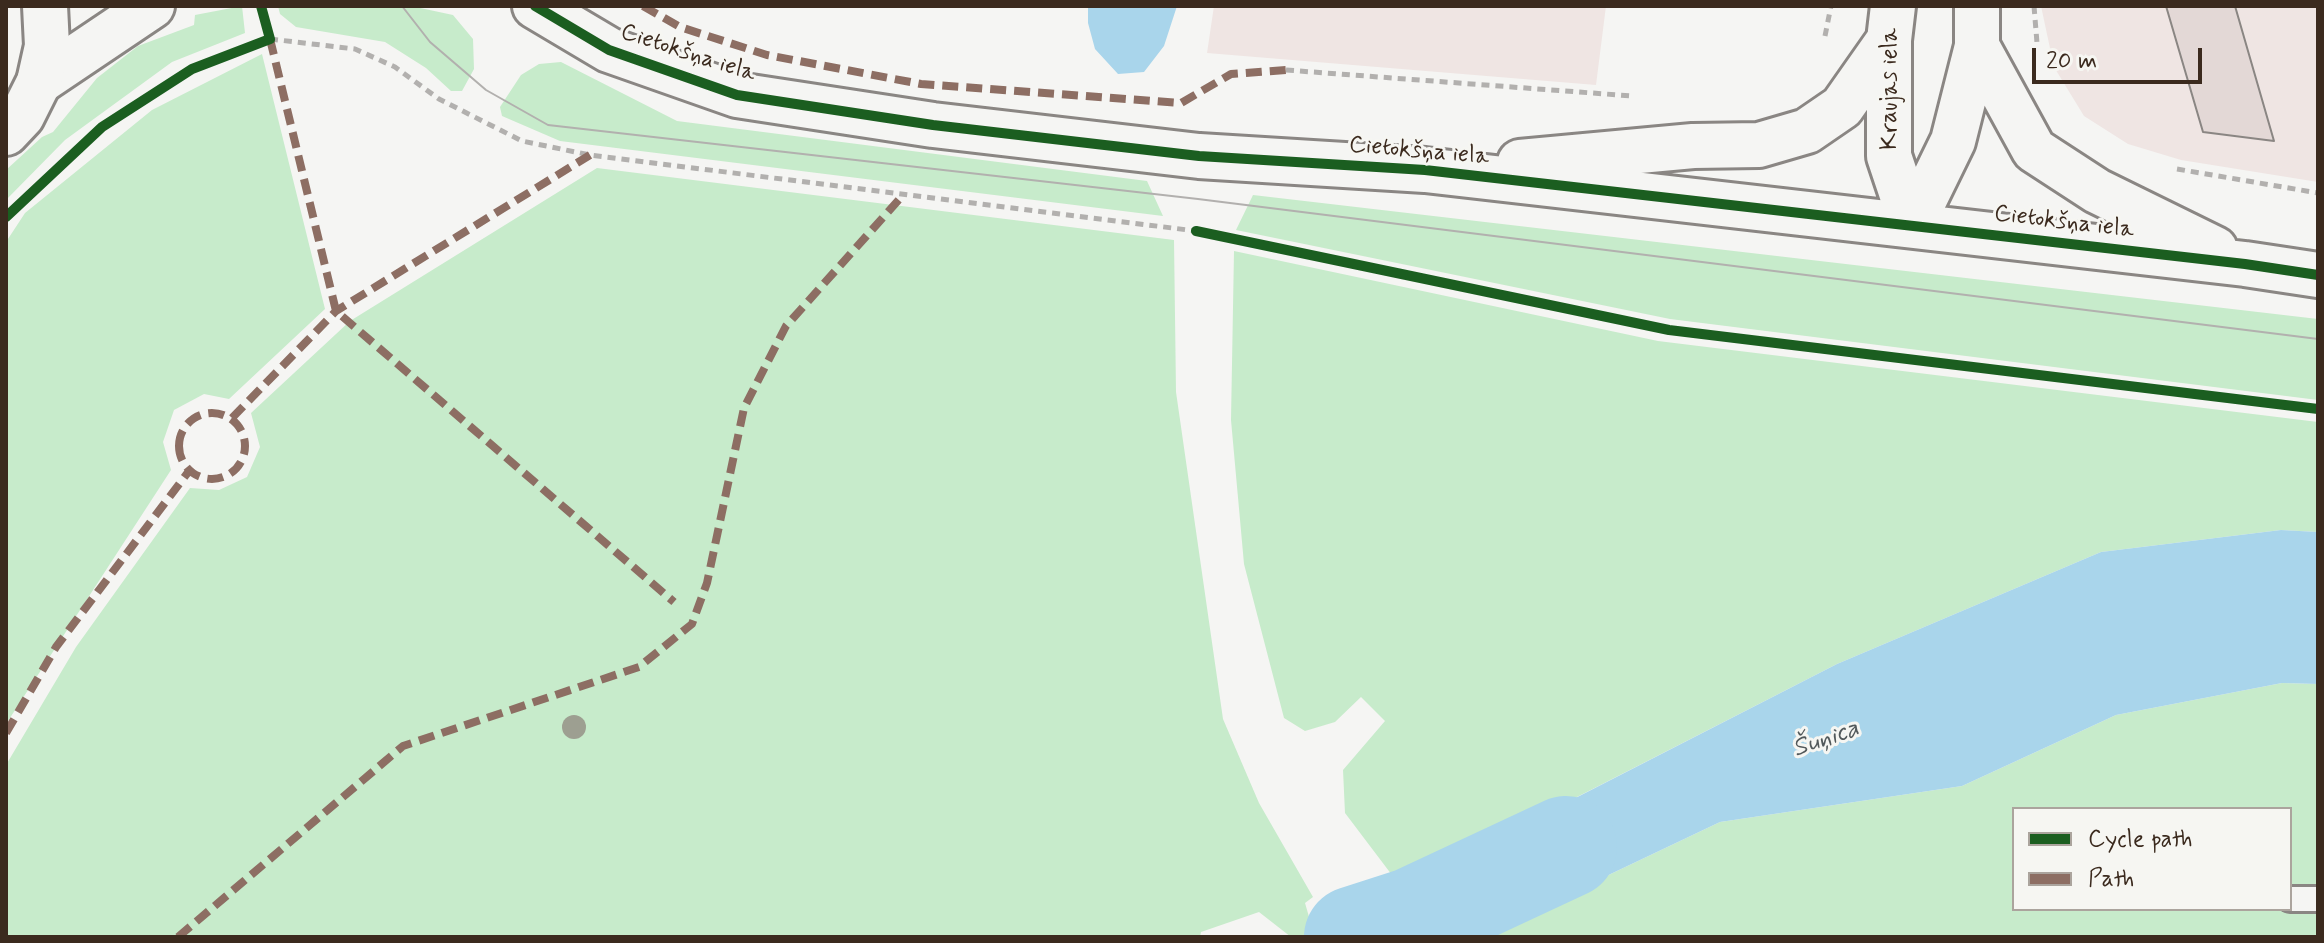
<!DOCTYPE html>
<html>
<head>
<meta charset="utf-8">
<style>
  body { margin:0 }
  #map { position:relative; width:2324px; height:943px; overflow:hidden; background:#f5f5f3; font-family:Mynerve,sans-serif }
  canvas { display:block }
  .frame { position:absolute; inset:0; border:8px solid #3b2a1e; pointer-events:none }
  .legend { position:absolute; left:2012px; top:807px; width:280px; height:104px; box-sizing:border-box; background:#f6f6f2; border:2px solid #aba49d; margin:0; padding:10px 14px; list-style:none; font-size:24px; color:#3b2a1e }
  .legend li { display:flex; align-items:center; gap:16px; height:40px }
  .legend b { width:40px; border:2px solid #aba49d }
  .scale { position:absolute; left:2032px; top:48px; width:170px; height:36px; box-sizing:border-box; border:4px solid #3b2a1e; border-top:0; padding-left:10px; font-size:24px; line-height:28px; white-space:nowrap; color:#3b2a1e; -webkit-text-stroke:6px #f6f6f2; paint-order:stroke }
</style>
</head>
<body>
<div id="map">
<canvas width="2324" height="943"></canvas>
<div class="frame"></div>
<ul class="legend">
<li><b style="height:10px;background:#1b5e20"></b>Cycle path</li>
<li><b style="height:10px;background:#8d6e63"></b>Path</li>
</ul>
<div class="scale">20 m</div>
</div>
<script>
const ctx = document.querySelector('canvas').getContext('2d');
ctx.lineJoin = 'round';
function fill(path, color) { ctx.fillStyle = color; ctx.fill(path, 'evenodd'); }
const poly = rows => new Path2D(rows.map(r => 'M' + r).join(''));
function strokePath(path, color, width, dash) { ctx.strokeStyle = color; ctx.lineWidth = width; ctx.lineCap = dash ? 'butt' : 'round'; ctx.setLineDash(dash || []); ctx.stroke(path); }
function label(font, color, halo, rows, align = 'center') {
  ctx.font = font + ' Mynerve,sans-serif'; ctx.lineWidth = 6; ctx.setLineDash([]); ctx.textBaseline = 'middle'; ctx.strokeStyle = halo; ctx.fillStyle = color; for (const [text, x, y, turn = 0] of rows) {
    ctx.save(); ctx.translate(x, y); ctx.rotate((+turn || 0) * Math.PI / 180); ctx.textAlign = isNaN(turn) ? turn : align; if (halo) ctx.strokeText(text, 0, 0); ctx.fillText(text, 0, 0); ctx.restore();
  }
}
const built = poly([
  [1214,6,1606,6,1596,85,1207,53],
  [2041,6,2318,6,2318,182,2181,160,2128,144,2084,116,2054,67]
]);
const green = poly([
  [242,6,245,33,172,62,65,140,6,200,6,170,42,137,53,132,97,78,138,46,194,25,195,15],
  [278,6,411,6,453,15,473,39,474,69,462,91,451,91,426,68,385,42,296,27,280,14],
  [262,54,325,309,229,399,204,394,174,410,163,442,171,470,6,724,6,242,25,213,152,110],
  [561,62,677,121,1147,181,1163,216,560,141,502,116,500,107,521,75,539,64],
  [597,168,1174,240,1176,392,1223,719,1259,803,1313,897,1305,903,1314,934,1291,937,1259,912,1201,932,1200,937,6,937,6,765,76,647,190,488,219,490,247,477,260,447,251,413,350,321],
  [1253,195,2318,319,2318,400,1670,319,1236,230],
  [1234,251,1658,341,2318,422,2318,532,2281,530,2101,552,1837,664,1401,887,1345,813,1343,770,1385,721,1361,697,1335,722,1305,731,1284,718,1244,564,1231,420],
  [2282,683,2318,684,2318,937,1492,937,1497,928,1720,822,1962,786,2116,715],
  [2014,809,2290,809,2290,909,2014,909]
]);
const water = poly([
  [1088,6,1177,6,1164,46,1144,72,1118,74,1095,49,1088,23],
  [2281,530,2318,532,2318,684,2282,683,2116,715,1962,786,1720,822,1497,928,1445,921,1436,898,1474,850,1837,664,2101,552]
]);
const river = poly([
  [1355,937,1414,918,1566,847]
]);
const building = poly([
  [2166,6,2235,6,2274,141,2203,132,2166,6]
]);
const path = poly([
  [2034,6,2037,43],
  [1825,36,1831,6],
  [270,39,355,49,395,67,439,99,522,141,590,155,1196,231],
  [1286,70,1632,96],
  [2177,169,2318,193]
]);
const service = poly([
  [2290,899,2318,899]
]);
const tertiary = poly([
  [535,6,609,50,737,95,933,125,1199,156,1425,170,2245,264,2318,275],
  [1893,6,1889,40,1889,156,1912,225],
  [1977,46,2034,150,2097,191,2215,249],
  [39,82,152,6],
  [1520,162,1693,146,1759,145,1807,131,1842,107,1889,40],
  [1912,225,1953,141,1977,46,1977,6]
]);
const primary = poly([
  [6,133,22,116,39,82,47,46,45,6]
]);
const tram = poly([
  [402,6,430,42,486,90,548,125,1198,199,2318,339]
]);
const quiet = poly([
  [643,6,680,27,767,55,921,84,1181,103,1231,74,1286,70],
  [270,39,336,311,674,602],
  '179 446a33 33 0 1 1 66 0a33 33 0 1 1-66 0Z',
  [232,418,336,311,590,155],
  [6,733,56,647,189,471],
  [178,937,403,746,639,667,692,624,707,583,744,408,786,326,904,194]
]);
const cycleway = poly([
  [535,6,609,50,737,95,933,125,1199,156,1425,170,2245,264,2318,275],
  [6,217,102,127,192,69,270,39,261,6],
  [1196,231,1669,330,2318,409]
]);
const trees = [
  [574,727]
];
const streetNames = [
  ["Cietokšņa iela",688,54,18],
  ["Kraujas iela",1891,89,-90],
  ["Cietokšņa iela",1419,152,5],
  ["Cietokšņa iela",2064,223,7]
];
const waterNames = [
  ["Šuņica",1826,740,-19]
];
fill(built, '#efe5e3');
fill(green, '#c7ebcb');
fill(water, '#a9d5eb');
strokePath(river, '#a9d5eb', 102);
fill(building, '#e3d8d6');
strokePath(building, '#8a8683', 2);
strokePath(service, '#8a8683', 30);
strokePath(tertiary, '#8a8683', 50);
strokePath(primary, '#8a8683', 50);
strokePath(path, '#b2b0ae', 5, [8, 6]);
strokePath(service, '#f5f5f3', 24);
strokePath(tertiary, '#f5f5f3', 44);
strokePath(primary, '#f5f5f3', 44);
strokePath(tram, '#b2b0ae', 2);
strokePath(quiet, '#8d6e63', 8, [16, 8]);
strokePath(cycleway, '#1b5e20', 10);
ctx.fillStyle = '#9d9f91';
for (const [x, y] of trees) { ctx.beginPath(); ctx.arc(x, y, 12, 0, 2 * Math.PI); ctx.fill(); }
label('24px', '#3b2a1e', '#f6f6f2', streetNames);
label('italic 26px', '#52595b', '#f6f6f2', waterNames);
</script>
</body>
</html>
